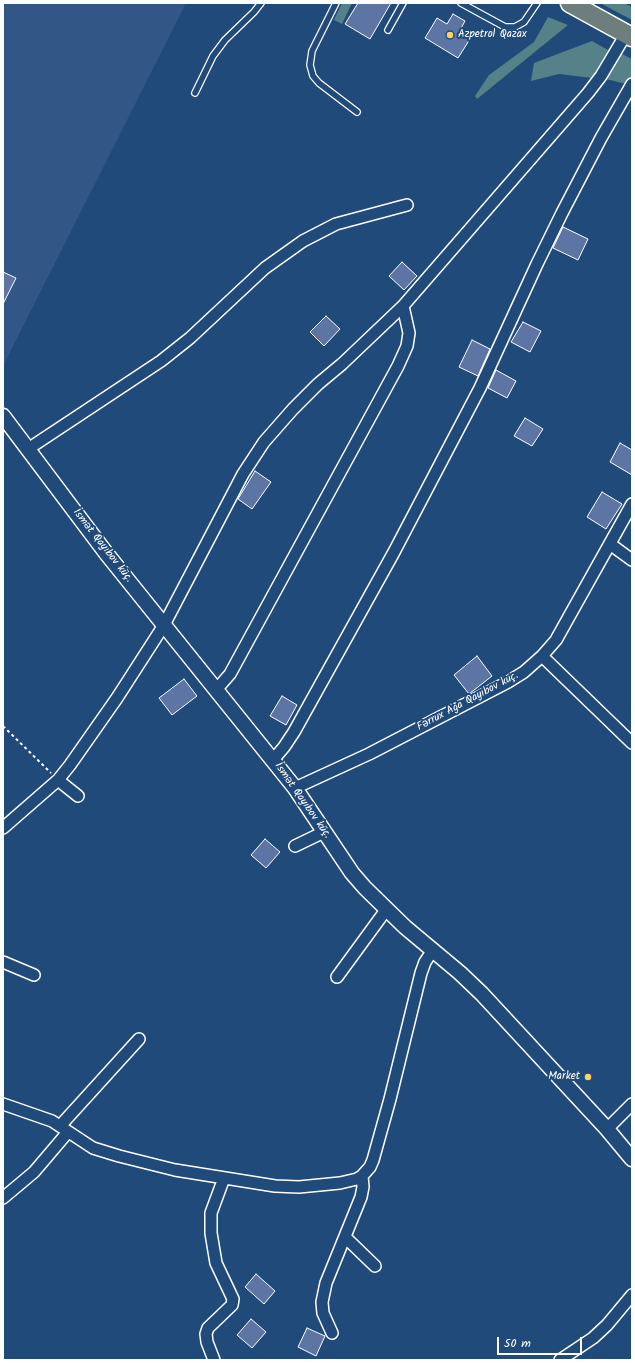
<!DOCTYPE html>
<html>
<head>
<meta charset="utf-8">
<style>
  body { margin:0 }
  #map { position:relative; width:635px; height:1363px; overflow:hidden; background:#1f4a7a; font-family:Kalam,sans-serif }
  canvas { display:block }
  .frame { position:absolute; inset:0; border:4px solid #fff; pointer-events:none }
  .scale { position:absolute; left:497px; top:1337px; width:85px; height:18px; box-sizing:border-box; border:2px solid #fff; border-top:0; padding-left:5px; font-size:12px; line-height:14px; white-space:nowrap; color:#fff; -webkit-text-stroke:3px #1f4a7a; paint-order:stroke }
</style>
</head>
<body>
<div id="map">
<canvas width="635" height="1363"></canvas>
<div class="frame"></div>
<div class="scale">50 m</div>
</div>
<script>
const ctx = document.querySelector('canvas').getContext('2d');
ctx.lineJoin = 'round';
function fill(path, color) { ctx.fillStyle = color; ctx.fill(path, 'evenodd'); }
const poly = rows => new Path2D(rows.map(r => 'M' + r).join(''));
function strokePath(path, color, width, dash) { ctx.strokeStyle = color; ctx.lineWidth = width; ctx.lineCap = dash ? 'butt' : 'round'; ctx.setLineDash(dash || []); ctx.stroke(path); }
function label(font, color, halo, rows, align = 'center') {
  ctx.font = font + ' Kalam,sans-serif'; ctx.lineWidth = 4; ctx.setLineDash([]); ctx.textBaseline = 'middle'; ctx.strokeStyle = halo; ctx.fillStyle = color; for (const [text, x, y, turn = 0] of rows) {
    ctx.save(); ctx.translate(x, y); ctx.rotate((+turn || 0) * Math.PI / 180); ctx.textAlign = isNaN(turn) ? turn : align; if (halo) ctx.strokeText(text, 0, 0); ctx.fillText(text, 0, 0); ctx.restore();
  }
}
const built = poly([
  [3,3,186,3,3,366]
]);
const green = poly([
  [342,3,352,3,342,24,334,20],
  [600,3,624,3,632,7,632,20],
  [548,17,568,25,477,99,475,96,489,75,534,42],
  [592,41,608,50,592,78,559,74,531,81,534,63],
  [620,53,632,59,632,75,626,84,606,79]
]);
const building = poly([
  [358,3,391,3,370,39,345,24,358,3],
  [453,14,465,21,459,32,470,39,458,58,425,38,437,18,447,24,453,14],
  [563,227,588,239,578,260,553,248,563,227],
  [402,262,417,276,404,290,389,276,402,262],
  [3,272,16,278,3,304,3,272],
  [326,316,340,329,324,346,310,332,326,316],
  [523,322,541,331,530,352,511,342,523,322],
  [472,340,490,349,478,376,459,367,472,340],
  [496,370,516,381,507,398,488,388,496,370],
  [525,418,543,429,532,446,514,436,525,418],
  [620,443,632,450,632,475,610,462,620,443],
  [255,471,271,482,252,509,238,499,255,471],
  [602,492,622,504,606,529,587,517,602,492],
  [477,656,492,676,469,694,454,675,477,656],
  [184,679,197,696,172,715,159,698,184,679],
  [282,696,297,705,286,725,270,716,282,696],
  [265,839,280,852,266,868,251,855,265,839],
  [256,1274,275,1291,264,1304,245,1287,256,1274],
  [251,1319,266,1332,252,1348,237,1335,251,1319],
  [307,1328,325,1336,316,1356,298,1347,307,1328]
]);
const path = poly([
  [3,726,51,773]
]);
const service = poly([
  [336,3,312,51,310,65,313,76,319,83,357,112],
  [461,3,505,27,515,27,524,22,537,3],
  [388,30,403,3],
  [195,93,213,56,225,40,254,12,261,3]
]);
const minor = poly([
  [28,449,161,361,190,338,265,268,303,241,336,224,407,205],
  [610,544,632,560],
  [542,656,632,743],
  [216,690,230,674,398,366,407,346,409,333,403,306],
  [273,760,284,747,294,732,394,552,480,388,537,264,562,213,601,138,632,84],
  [58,780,78,796],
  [295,788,369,754,508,682,524,672,542,656,556,640,632,504],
  [3,828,58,780,70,765,117,698,164,625,243,474,264,442,293,409,318,384,342,364,403,306,588,93,601,76,626,34],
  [295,846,324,832],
  [3,962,34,975],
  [337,977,386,910],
  [3,1104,52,1121,93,1148,119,1156,175,1170,275,1186,299,1187,340,1183,357,1179,362,1176,370,1167,373,1160,390,1099,421,973,425,962,433,950],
  [60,1126,139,1039],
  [607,1129,632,1104],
  [3,1198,34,1172,68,1132],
  [345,1237,375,1266],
  [332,1333,323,1313,322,1302,326,1283,361,1197,363,1187,362,1176],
  [214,1360,207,1342,206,1334,208,1328,232,1305,233,1299,216,1263,211,1233,211,1213,224,1178],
  [560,1360,593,1338,607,1325,632,1295]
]);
const tertiary = poly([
  [3,416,106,553,295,788,352,873,365,888,405,927,460,973,482,994,607,1129,632,1159]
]);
const primary = poly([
  [570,3,632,37]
]);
const markers = [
  [450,35,4,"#ffd166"],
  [588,1077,4,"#ffd166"]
];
const poiNames = [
  ["Azpetrol Qazax",458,35],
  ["Market",580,1077,"right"]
];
const streetNames = [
  ["İsmət Qayıbov küç.",102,546,52],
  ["Fərrux Ağa Qayıbov küç.",468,702,-28],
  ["İsmət Qayıbov küç.",302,801,55]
];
fill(built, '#325787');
fill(green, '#558189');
fill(building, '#5d75a5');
strokePath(building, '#fff', 1);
strokePath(service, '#fff', 8);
strokePath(minor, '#fff', 14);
strokePath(tertiary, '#fff', 17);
strokePath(primary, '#fff', 21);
strokePath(path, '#fff', 2, [3, 3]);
strokePath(service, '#1f4a7a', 5.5);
strokePath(minor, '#1f4a7a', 11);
strokePath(tertiary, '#1f4a7a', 14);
strokePath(primary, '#6d7e7c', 18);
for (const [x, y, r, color] of markers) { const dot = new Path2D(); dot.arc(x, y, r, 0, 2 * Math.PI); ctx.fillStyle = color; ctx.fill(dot); strokePath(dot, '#1f4a7a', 1.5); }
label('11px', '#fff', '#1f4a7a', poiNames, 'left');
label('11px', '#fff', '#1f4a7a', streetNames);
</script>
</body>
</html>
